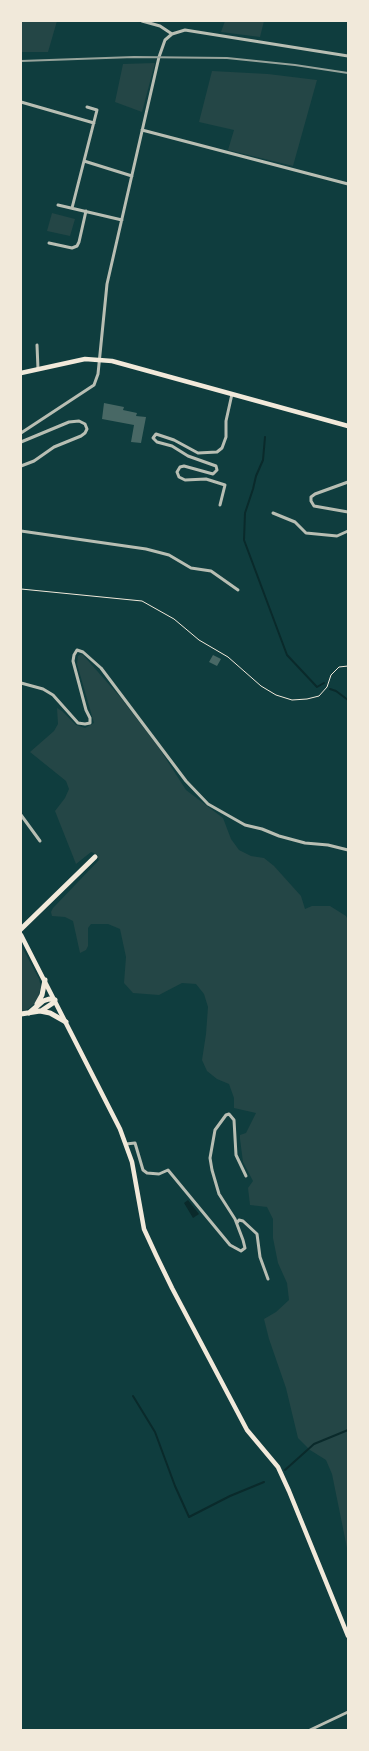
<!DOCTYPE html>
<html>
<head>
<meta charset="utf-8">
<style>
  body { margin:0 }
  #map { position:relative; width:369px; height:1751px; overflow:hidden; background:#0f3d3e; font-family:Raleway,sans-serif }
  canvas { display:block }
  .frame { position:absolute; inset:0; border:22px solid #f1e9da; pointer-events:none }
</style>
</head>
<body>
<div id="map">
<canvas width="369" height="1751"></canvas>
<div class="frame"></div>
</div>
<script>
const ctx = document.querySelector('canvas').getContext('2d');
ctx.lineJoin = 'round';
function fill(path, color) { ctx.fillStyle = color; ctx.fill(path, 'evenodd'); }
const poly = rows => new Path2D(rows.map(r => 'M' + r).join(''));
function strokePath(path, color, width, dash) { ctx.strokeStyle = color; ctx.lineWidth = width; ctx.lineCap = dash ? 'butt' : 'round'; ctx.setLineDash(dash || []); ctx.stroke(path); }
const green = poly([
  [21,21,57,21,48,52,21,52],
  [225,21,264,21,260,37,221,32],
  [155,63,142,112,115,102,123,64],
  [212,71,268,74,317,80,293,166,228,150,234,130,199,122],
  [52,213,75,219,70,236,47,231],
  [81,654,83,655,121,698,159,748,186,790,223,818,231,839,239,850,251,856,264,858,274,866,301,896,305,909,312,906,330,906,346,916,348,920,348,1553,332,1474,326,1460,310,1450,298,1438,286,1388,269,1339,264,1319,276,1312,289,1300,287,1283,278,1263,273,1238,273,1219,267,1207,250,1205,248,1188,253,1181,243,1162,240,1139,240,1135,246,1133,256,1113,234,1108,234,1098,229,1084,217,1079,207,1071,202,1060,206,1034,208,1007,204,994,196,984,182,983,159,995,133,993,124,983,126,957,120,929,108,924,91,924,88,928,88,946,86,950,80,953,73,921,65,917,52,916,51,912,53,908,99,860,94,853,91,852,76,864,55,811,65,798,69,789,66,781,30,752,54,731,58,724,57,708,62,711,76,725,85,728,94,723,77,664,78,656],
  [21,945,39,979,41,987,38,997,34,1004,28,1009,21,1012]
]);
const water = poly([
  [188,1200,199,1214,193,1218,184,1203]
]);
const stream = poly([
  [265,437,263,460,256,476,253,489,245,513,244,540,287,655,317,687,324,683],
  [330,689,336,691,348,700],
  [133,1396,155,1432,175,1486,189,1517,230,1496,264,1482],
  [285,1470,314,1444,348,1430]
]);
const building = poly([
  [104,403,124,407,123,410,137,413,136,416,146,417,141,443,131,442,134,425,102,419],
  [213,655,221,659,217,666,209,662]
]);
const path = poly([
  [21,589,142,601,174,619,199,640,228,657,261,686,276,695,292,700,307,699,319,696,327,687,331,675,339,667,348,666]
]);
const minor = poly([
  [142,21,160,26,172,34],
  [21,102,94,123],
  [142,130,348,184],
  [84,161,132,176],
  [58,205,122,220],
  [72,208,97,110,87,107],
  [49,243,72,248,77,246,79,242,86,211],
  [37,345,38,369],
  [21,433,94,385,98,374,107,284,159,57,165,40,172,34,185,30,348,56],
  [21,442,69,422,79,421,85,424,87,429,85,433,81,436,54,447,34,461,21,466],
  [348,482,315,494,311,497,311,501,314,506,348,512],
  [220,505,225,485,206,479,185,480,179,477,177,472,180,467,184,466,213,474,217,470,216,466,188,456,172,446,157,442,153,438,156,434,174,440,198,453,217,452,222,448,226,437,226,421,232,394],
  [273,513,295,522,306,533,337,536,348,531],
  [21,531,146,549,169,555,191,568,211,571,238,590],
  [21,683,43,689,53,695,78,723,85,724,90,723,90,718,86,710,73,661,74,655,77,650,83,652,101,668,186,781,208,804,245,825,262,829,279,836,305,843,328,845,348,850],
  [21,815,40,841],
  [126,1144,135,1143,143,1170,147,1173,159,1174,168,1170,230,1245,241,1251,245,1248,243,1240,235,1219,219,1194,212,1170,210,1158,215,1130,226,1115,229,1114,234,1120,236,1155,246,1176],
  [237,1223,239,1220,243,1221,257,1234,260,1257,268,1279],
  [310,1730,348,1712]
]);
const secondary = poly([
  [21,373,85,359,112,361,348,426],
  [21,935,120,1129,132,1162,144,1229,156,1255,172,1288,247,1430,278,1467,289,1491,348,1636]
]);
const primary = poly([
  [21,929,95,857],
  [37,1004,42,995,45,980],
  [41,1011,53,1003,55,1000],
  [29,1013,43,1001,49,999,55,1000],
  [21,1014,40,1011,50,1013,66,1022]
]);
const rail = poly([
  [21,61,134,57,227,58,295,65,348,73]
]);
fill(green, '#244646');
fill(water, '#0a2a2b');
strokePath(stream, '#0a2a2b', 2);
fill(building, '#486865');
strokePath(path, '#f1e9da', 1);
strokePath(minor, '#b8beb3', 3);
strokePath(secondary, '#f1e9da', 4.5);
strokePath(primary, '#f1e9da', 5);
strokePath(rail, '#97a49c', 2);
</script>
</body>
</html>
